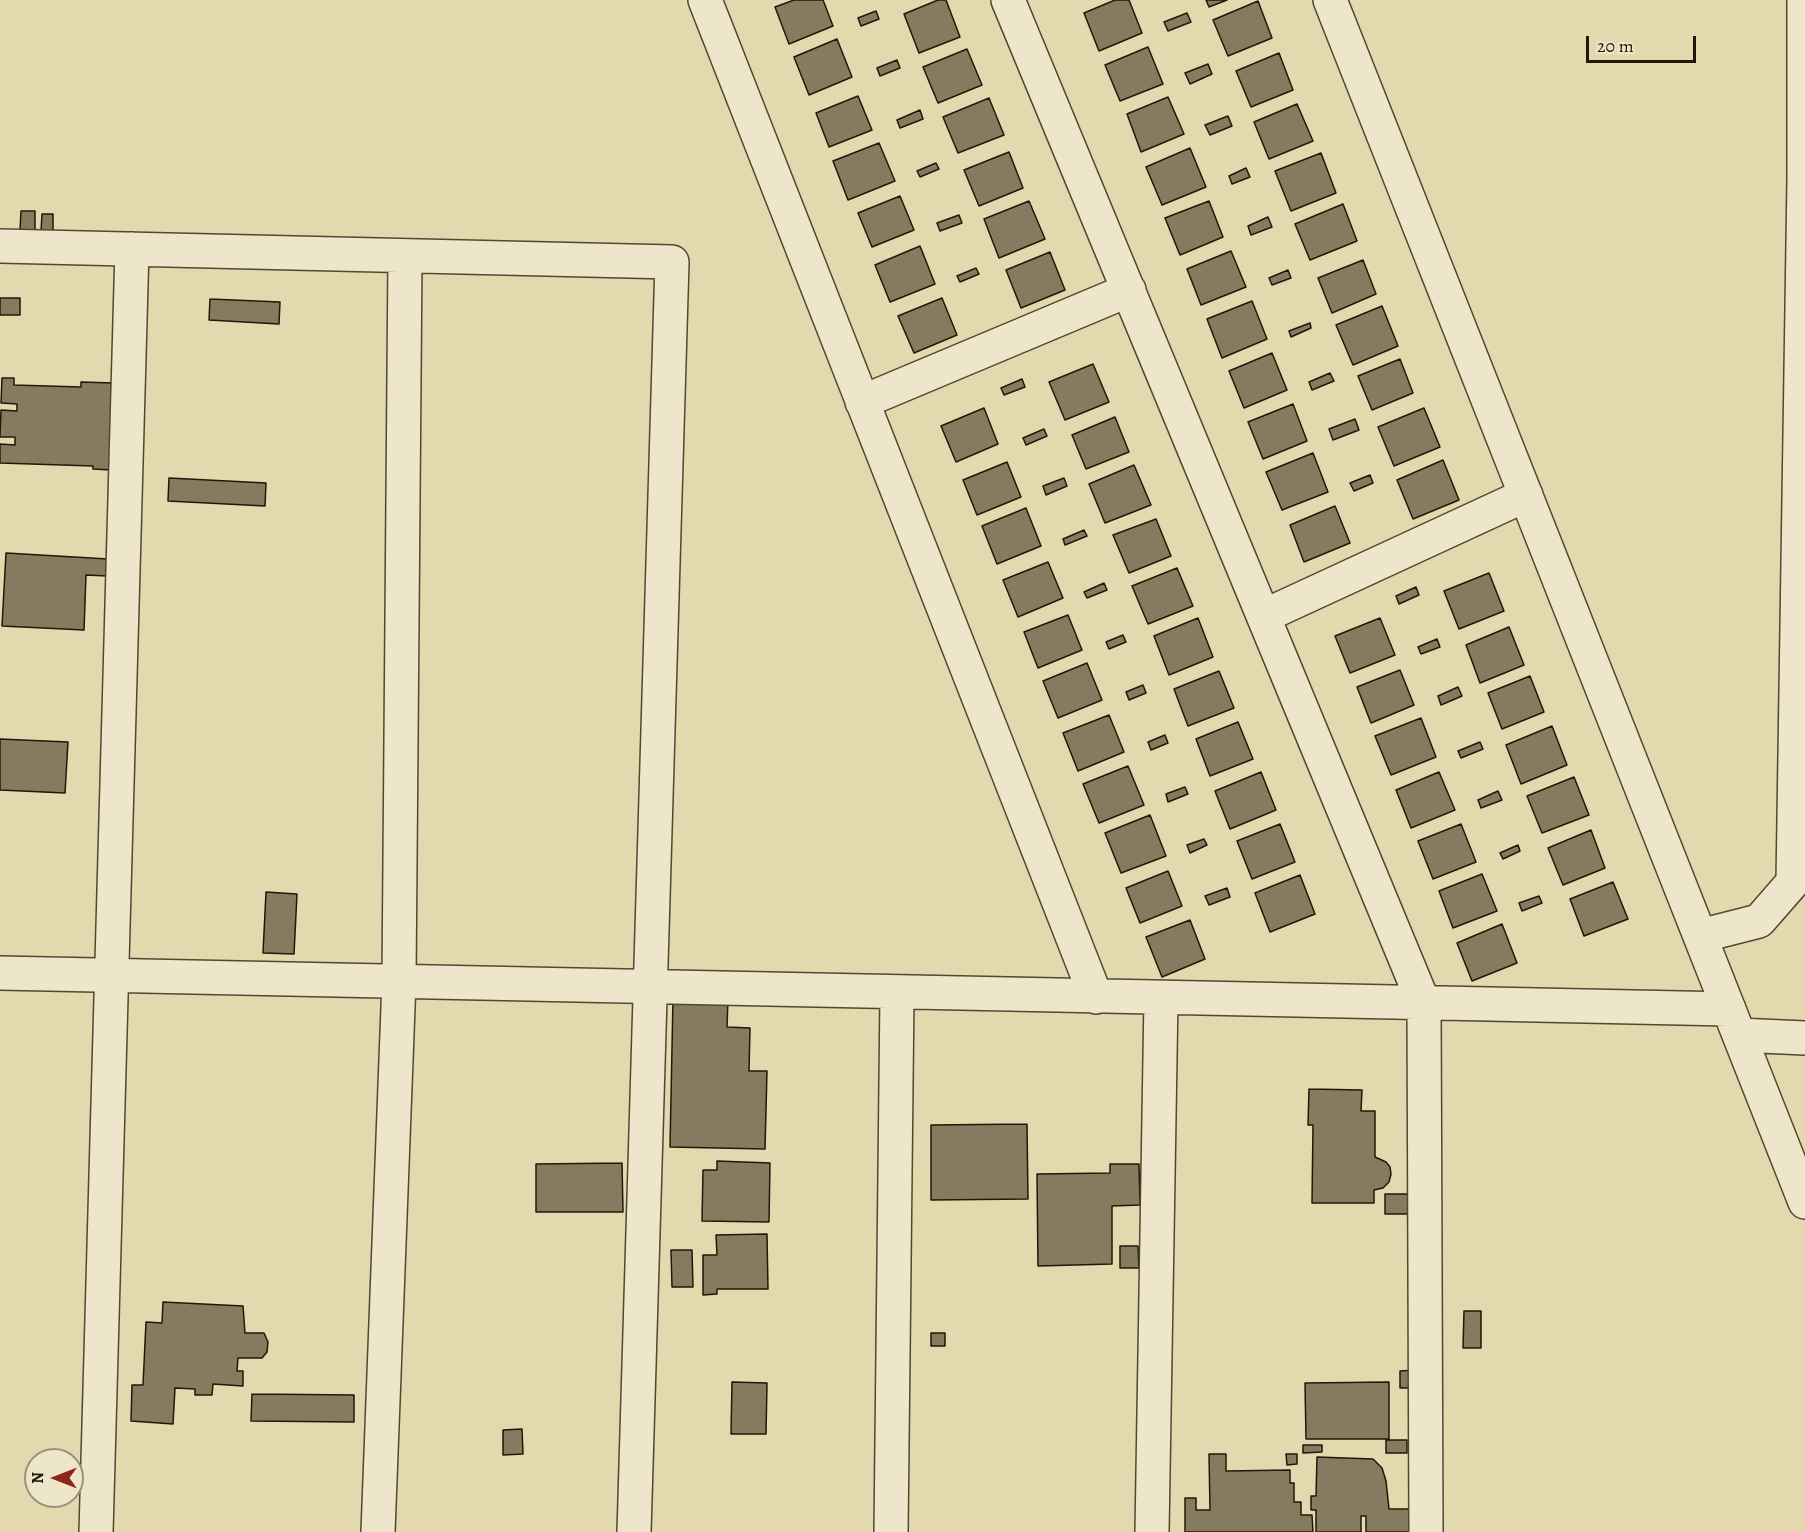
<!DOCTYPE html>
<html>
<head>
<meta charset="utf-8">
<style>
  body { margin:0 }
  #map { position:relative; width:1805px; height:1532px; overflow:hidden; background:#e4d8ae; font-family:Alegreya,serif }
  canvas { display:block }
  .north { position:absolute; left:24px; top:1448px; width:60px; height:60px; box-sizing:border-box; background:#ede6ca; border:2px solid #9c937d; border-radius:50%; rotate:270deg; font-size:16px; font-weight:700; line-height:24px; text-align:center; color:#23170a }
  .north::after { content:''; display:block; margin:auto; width:21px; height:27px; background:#8f2418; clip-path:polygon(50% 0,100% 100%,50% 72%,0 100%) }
  .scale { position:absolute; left:1586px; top:36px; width:110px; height:27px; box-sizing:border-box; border:3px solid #23170a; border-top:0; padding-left:8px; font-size:18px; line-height:21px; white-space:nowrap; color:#23170a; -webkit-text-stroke:4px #ede6ca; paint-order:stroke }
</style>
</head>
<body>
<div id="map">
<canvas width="1805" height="1532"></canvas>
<div class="north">N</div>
<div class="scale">20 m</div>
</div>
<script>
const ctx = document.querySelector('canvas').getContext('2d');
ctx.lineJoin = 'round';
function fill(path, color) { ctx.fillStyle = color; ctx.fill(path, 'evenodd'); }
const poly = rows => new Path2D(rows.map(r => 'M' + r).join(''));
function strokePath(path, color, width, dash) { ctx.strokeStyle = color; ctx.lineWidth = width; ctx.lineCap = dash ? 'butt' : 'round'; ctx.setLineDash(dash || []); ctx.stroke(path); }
const building = poly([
  [794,0,823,0,833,26,789,44,775,7,794,0],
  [938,0,946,0,960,37,919,53,904,14,938,0],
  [1115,0,1129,0,1142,33,1099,51,1084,13,1115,0],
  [1206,0,1227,0,1209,7,1206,0],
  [1258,1,1272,38,1228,56,1213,20,1258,1],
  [876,11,879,19,861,26,858,18,876,11],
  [1187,13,1191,22,1168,31,1164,22,1187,13],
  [837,39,852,77,809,95,794,57,837,39],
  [1148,47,1163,84,1120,101,1105,65,1148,47],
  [967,49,982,85,938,103,923,67,967,49],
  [1279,53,1293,90,1251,107,1236,71,1279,53],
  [897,60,900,68,880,76,877,68,897,60],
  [1208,64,1212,74,1190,84,1185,73,1208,64],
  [858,96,872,130,829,147,816,113,858,96],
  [1168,97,1184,134,1141,152,1127,114,1168,97],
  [989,98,1004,135,958,153,943,117,989,98],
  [1297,104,1313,141,1269,159,1254,122,1297,104],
  [920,110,923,119,900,128,897,120,920,110],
  [1228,116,1232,126,1210,135,1205,125,1228,116],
  [879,143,895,181,848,200,833,161,879,143],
  [1190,148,1206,187,1162,205,1146,167,1190,148],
  [1009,152,1023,188,979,206,964,170,1009,152],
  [1321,153,1336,193,1291,211,1275,171,1321,153],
  [936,163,939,169,920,177,917,171,936,163],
  [1246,168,1250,177,1232,184,1229,176,1246,168],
  [900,196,914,230,872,247,858,213,900,196],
  [1029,201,1045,239,999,258,984,219,1029,201],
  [1209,201,1223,237,1180,255,1165,218,1209,201],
  [1343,204,1357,241,1310,260,1295,224,1343,204],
  [21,211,35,211,35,231,20,231,21,211],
  [42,214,53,214,53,231,41,231,42,214],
  [959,215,962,223,940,231,937,223,959,215],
  [1268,217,1272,227,1251,235,1248,226,1268,217],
  [920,246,935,284,890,302,875,265,920,246],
  [1231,251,1246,287,1201,305,1187,269,1231,251],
  [1050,252,1065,290,1021,308,1006,270,1050,252],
  [1363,260,1376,294,1332,313,1318,278,1363,260],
  [976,268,979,274,960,282,957,276,976,268],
  [1288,270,1291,278,1272,285,1269,278,1288,270],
  [0,298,20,298,20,315,0,315,0,298],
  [942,298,957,335,914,353,898,316,942,298],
  [210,299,280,302,279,324,209,320,210,299],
  [1252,301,1267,339,1222,358,1207,319,1252,301],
  [1382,306,1398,346,1353,365,1336,325,1382,306],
  [1310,323,1311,328,1291,337,1289,331,1310,323],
  [1272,353,1287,390,1244,408,1229,371,1272,353],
  [1400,359,1413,393,1372,410,1358,376,1400,359],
  [1093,364,1109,402,1065,420,1049,382,1093,364],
  [1330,373,1334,381,1312,390,1309,382,1330,373],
  [2,378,14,378,14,385,81,387,81,382,114,383,112,470,93,469,93,466,0,463,0,444,15,445,15,437,0,437,1,410,17,411,17,404,1,403,2,378],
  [1022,379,1025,387,1004,395,1001,388,1022,379],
  [1293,404,1307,441,1263,459,1248,422,1293,404],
  [984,408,998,444,956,462,941,426,984,408],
  [1424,408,1440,447,1394,466,1378,427,1424,408],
  [1115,417,1129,452,1086,469,1072,435,1115,417],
  [1355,419,1359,430,1333,440,1329,429,1355,419],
  [1044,429,1047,436,1026,445,1023,438,1044,429],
  [1313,453,1328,492,1282,510,1266,472,1313,453],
  [1443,460,1459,500,1413,519,1397,480,1443,460],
  [1007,462,1021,497,977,515,963,480,1007,462],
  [1134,465,1151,505,1105,523,1089,484,1134,465],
  [1370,475,1373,483,1354,491,1350,483,1370,475],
  [169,478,266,483,265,506,168,501,169,478],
  [1064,478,1067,486,1046,495,1043,486,1064,478],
  [1335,506,1350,543,1304,562,1290,525,1335,506],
  [1026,508,1041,546,997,564,982,526,1026,508],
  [1156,519,1171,556,1129,573,1113,535,1156,519],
  [1084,530,1087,536,1065,545,1063,539,1084,530],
  [6,553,108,559,107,576,86,575,84,630,2,626,6,553],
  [1048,562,1063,598,1018,617,1003,580,1048,562],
  [1177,568,1193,606,1148,624,1132,586,1177,568],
  [1489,573,1504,611,1459,629,1444,591,1489,573],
  [1104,583,1107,590,1087,598,1084,592,1104,583],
  [1416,587,1419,595,1399,604,1396,596,1416,587],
  [1068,615,1082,650,1038,668,1024,632,1068,615],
  [1198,618,1213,657,1169,675,1154,636,1198,618],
  [1380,618,1395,655,1350,673,1335,636,1380,618],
  [1509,627,1524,665,1480,683,1466,645,1509,627],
  [1123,635,1126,642,1109,649,1106,642,1123,635],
  [1437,639,1440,647,1421,654,1418,647,1437,639],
  [1087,663,1102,700,1058,718,1043,681,1087,663],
  [1400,670,1414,705,1371,723,1357,687,1400,670],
  [1219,671,1234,708,1188,726,1174,689,1219,671],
  [1530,676,1544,712,1502,729,1488,693,1530,676],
  [1143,685,1146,693,1129,700,1126,692,1143,685],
  [1458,687,1462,696,1441,705,1438,696,1458,687],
  [1109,715,1124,752,1078,771,1063,733,1109,715],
  [1421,718,1436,757,1391,775,1375,736,1421,718],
  [1238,722,1253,759,1210,776,1196,739,1238,722],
  [1552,726,1567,765,1521,784,1506,745,1552,726],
  [1165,735,1168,743,1151,750,1148,742,1165,735],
  [0,739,68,742,65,793,0,790,0,739],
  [1480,742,1483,749,1461,758,1458,751,1480,742],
  [1128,766,1144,805,1099,823,1083,784,1128,766],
  [1261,772,1276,810,1230,829,1215,791,1261,772],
  [1439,772,1455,810,1411,828,1396,790,1439,772],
  [1574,777,1589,815,1542,833,1527,796,1574,777],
  [1185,787,1188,794,1168,802,1166,794,1185,787],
  [1498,791,1502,800,1481,808,1478,800,1498,791],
  [1150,815,1166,856,1121,873,1105,833,1150,815],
  [1280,824,1295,862,1252,879,1237,841,1280,824],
  [1461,824,1476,862,1433,879,1418,841,1461,824],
  [1591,830,1605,868,1563,885,1548,848,1591,830],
  [1204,839,1207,845,1190,853,1187,845,1204,839],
  [1518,845,1520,851,1503,859,1500,853,1518,845],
  [1168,871,1182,906,1140,923,1126,888,1168,871],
  [1482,874,1497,911,1453,928,1439,891,1482,874],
  [1300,875,1315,914,1270,932,1255,893,1300,875],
  [1613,882,1628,919,1584,936,1570,899,1613,882],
  [1227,888,1230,897,1209,905,1205,896,1227,888],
  [266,892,297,894,294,954,263,953,266,892],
  [1539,896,1542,903,1522,911,1519,903,1539,896],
  [1190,920,1205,959,1162,977,1146,937,1190,920],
  [1502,924,1517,963,1472,981,1457,943,1502,924],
  [673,998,728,999,727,1027,750,1028,749,1071,767,1071,765,1149,670,1147,673,998],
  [1309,1089,1362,1090,1361,1111,1375,1111,1375,1157,1386,1162,1390,1167,1391,1174,1389,1182,1383,1188,1374,1190,1374,1203,1312,1203,1313,1125,1308,1125,1309,1089],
  [1027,1124,1028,1199,931,1200,931,1125,1027,1124],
  [717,1161,770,1163,769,1222,702,1221,703,1170,717,1170,717,1161],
  [622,1163,623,1212,536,1212,536,1164,622,1163],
  [1110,1164,1139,1164,1140,1205,1112,1206,1112,1264,1038,1266,1037,1174,1110,1173,1110,1164],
  [1385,1194,1418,1194,1418,1214,1385,1214,1385,1194],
  [767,1234,768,1289,717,1289,717,1294,703,1295,703,1255,717,1255,716,1235,767,1234],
  [1120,1246,1138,1246,1139,1268,1120,1268,1120,1246],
  [671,1250,692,1250,693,1287,672,1287,671,1250],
  [163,1302,243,1306,245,1333,264,1333,268,1342,267,1352,262,1358,238,1358,237,1371,243,1371,243,1386,213,1384,212,1395,195,1395,195,1389,175,1388,173,1424,131,1421,132,1385,143,1385,146,1322,162,1323,163,1302],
  [1464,1311,1481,1311,1481,1348,1463,1348,1464,1311],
  [931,1333,945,1333,945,1346,931,1346,931,1333],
  [1415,1370,1415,1388,1400,1388,1400,1371,1415,1370],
  [732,1382,767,1383,766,1434,731,1434,732,1382],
  [1389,1382,1389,1439,1306,1439,1305,1383,1389,1382],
  [252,1394,354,1395,354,1422,251,1421,252,1394],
  [522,1429,523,1454,503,1455,503,1430,522,1429],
  [1386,1440,1407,1440,1407,1453,1386,1453,1386,1440],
  [1303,1445,1322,1445,1322,1452,1303,1453,1303,1445],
  [1209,1454,1226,1454,1226,1471,1290,1470,1290,1483,1294,1483,1294,1502,1301,1502,1301,1515,1312,1515,1313,1532,1185,1532,1185,1498,1196,1498,1196,1510,1210,1510,1209,1454],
  [1286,1454,1297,1454,1297,1464,1287,1465,1286,1454],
  [1317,1457,1373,1459,1382,1468,1386,1481,1389,1509,1414,1509,1415,1532,1366,1532,1366,1516,1361,1516,1361,1532,1316,1532,1316,1510,1311,1510,1311,1496,1316,1496,1317,1457]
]);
const minor = poly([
  [705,0,1096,997],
  [1008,0,1424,1004,1426,1532],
  [1330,0,1805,1202],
  [0,246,672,262,634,1532],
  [862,402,1129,290],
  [1264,616,1526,495],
  [1700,936,1759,921,1793,882,1804,179,1804,0],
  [0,973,1729,1009],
  [1739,1035,1805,1038],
  [96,1532,132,249],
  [378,1532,399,981,405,256],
  [891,1532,897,993],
  [1152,1532,1161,998]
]);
fill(building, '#877b5f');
strokePath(building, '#23170a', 1.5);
strokePath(minor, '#534733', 36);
strokePath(minor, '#ede6ca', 33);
</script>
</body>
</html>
